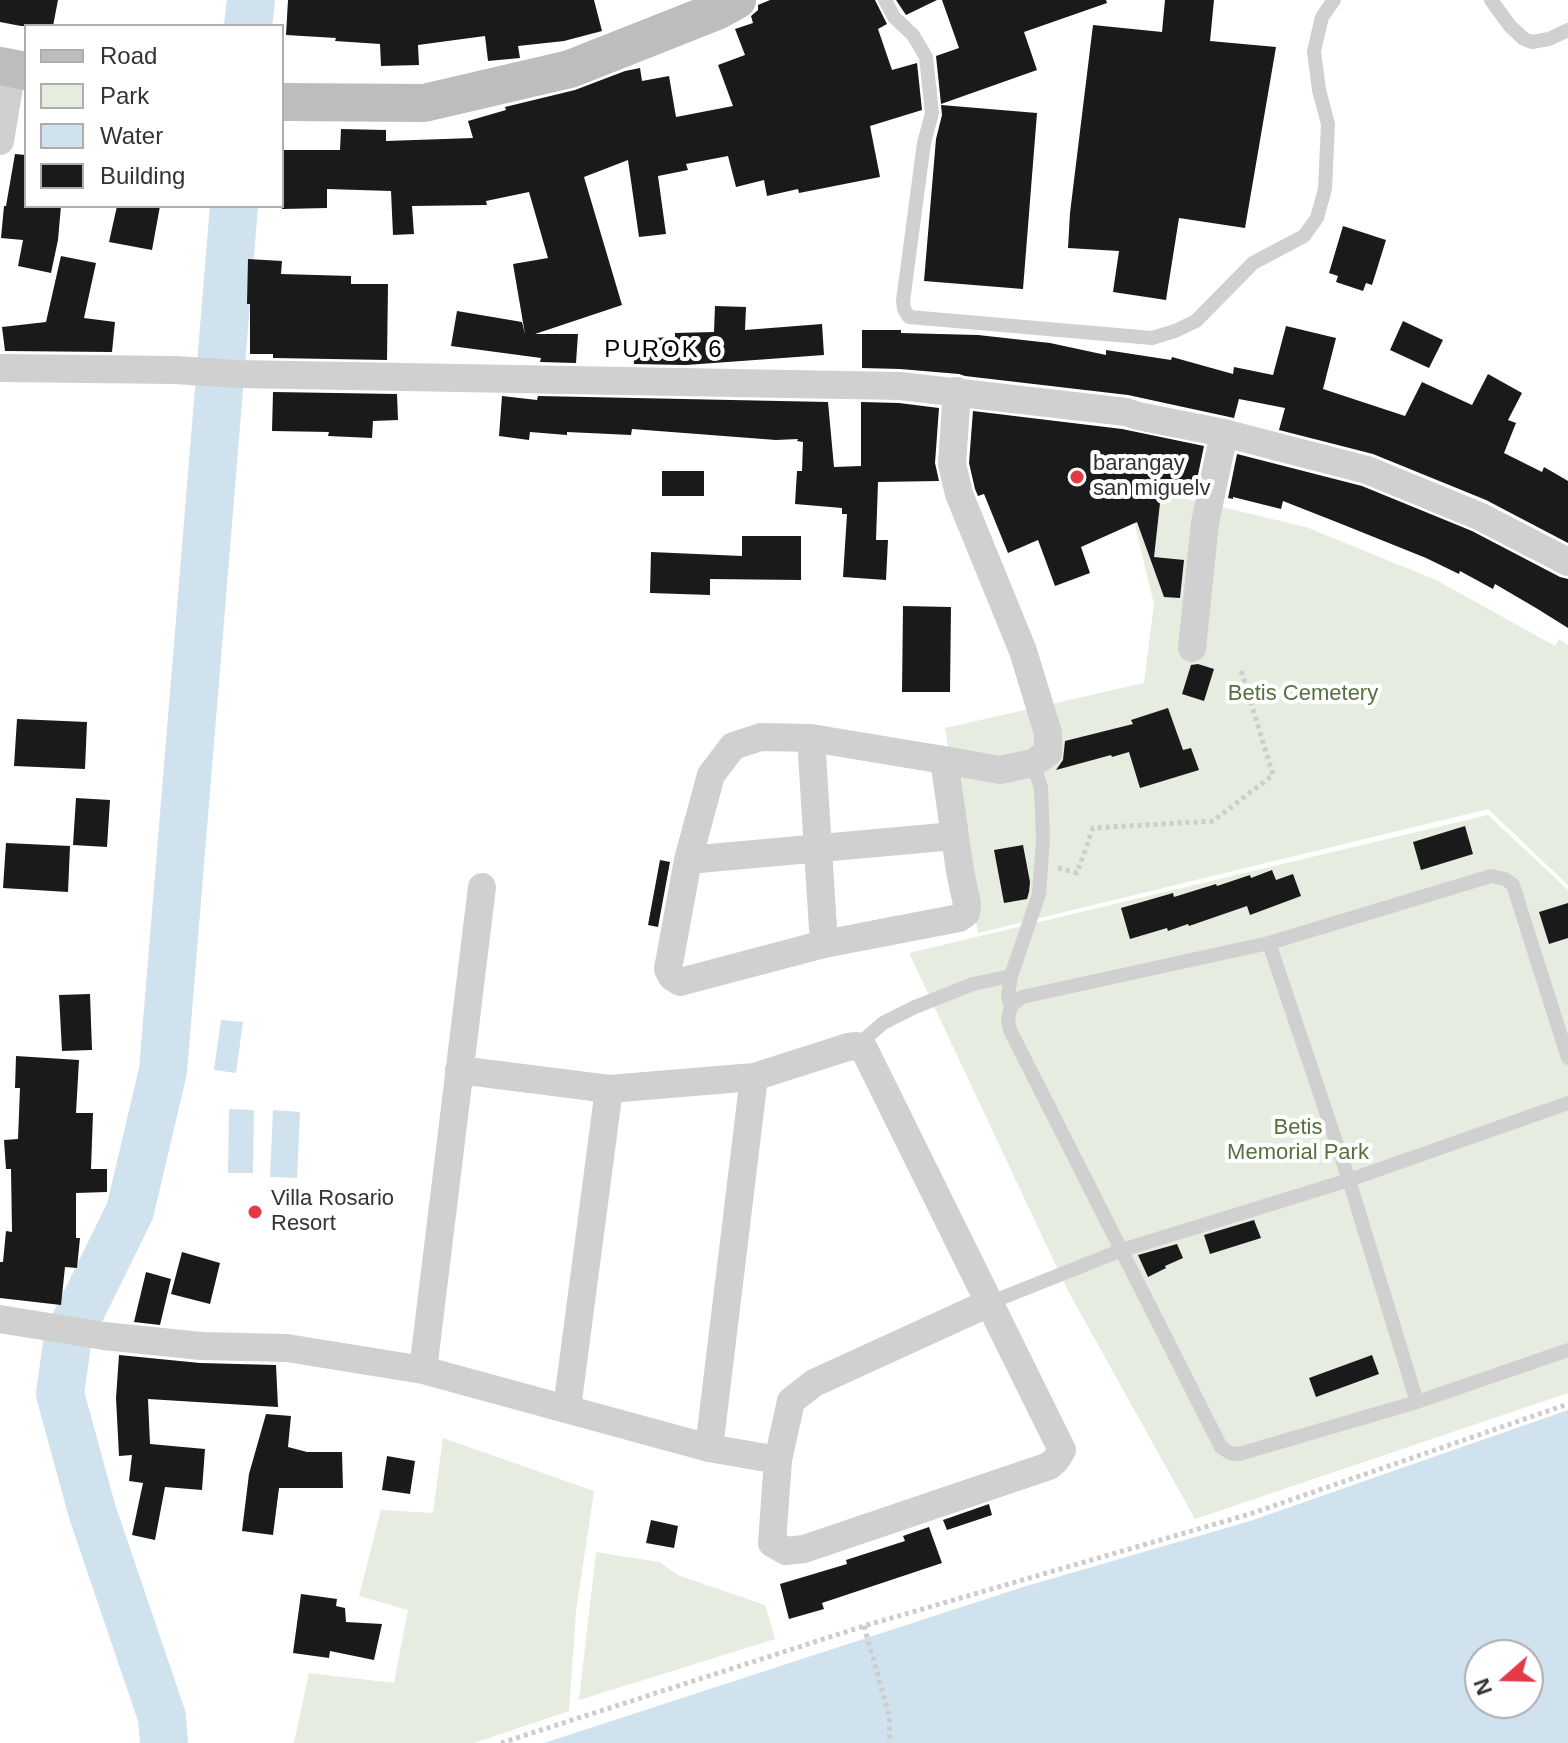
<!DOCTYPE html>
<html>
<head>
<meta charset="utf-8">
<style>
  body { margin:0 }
  #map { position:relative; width:1568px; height:1743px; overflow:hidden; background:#fff; font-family:Helvetica,sans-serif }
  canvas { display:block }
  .legend { position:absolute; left:24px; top:24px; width:260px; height:184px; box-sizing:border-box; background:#fff; border:2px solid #adadad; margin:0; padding:10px 14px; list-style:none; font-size:24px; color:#333 }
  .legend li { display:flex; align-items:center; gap:16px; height:40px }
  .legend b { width:40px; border:2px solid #adadad }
  .north { position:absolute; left:1464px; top:1639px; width:80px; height:80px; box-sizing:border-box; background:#fff; border:2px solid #adadad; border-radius:50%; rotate:250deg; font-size:22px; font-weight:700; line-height:32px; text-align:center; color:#333 }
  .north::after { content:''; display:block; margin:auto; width:28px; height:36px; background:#e63946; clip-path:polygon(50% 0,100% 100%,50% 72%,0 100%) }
</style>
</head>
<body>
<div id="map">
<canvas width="1568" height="1743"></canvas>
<ul class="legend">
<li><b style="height:10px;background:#bdbdbd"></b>Road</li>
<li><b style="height:22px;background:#e6ecdf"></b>Park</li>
<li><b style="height:22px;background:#cfe2ee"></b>Water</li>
<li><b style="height:22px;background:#1a1a1a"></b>Building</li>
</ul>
<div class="north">N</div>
</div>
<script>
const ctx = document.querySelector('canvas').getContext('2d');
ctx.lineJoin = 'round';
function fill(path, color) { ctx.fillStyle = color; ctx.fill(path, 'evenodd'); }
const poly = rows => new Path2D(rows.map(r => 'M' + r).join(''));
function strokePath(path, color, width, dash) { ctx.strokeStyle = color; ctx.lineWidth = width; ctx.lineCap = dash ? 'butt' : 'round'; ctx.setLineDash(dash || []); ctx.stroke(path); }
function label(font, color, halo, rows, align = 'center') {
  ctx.font = font + ' Helvetica,sans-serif'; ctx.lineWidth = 8; ctx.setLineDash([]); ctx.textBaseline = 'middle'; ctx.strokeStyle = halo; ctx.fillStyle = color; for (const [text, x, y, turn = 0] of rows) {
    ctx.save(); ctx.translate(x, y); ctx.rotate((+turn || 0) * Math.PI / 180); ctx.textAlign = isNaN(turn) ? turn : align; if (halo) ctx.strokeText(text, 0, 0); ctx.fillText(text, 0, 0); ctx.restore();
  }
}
const green = poly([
  [1133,479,1166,494,1306,527,1436,580,1555,646,1559,639,1568,645,1568,885,1488,809,978,933,945,728,1144,683,1154,604,1127,492],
  [1488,815,1568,890,1568,1393,1195,1519,1067,1289,909,953],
  [443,1438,594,1491,576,1611,569,1711,474,1743,294,1743,309,1673,394,1683,408,1610,359,1596,381,1510,433,1513],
  [596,1552,659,1562,680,1576,765,1605,775,1639,579,1700]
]);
const water = poly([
  [221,1020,243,1022,236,1073,214,1070],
  [229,1109,254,1110,253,1173,228,1173],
  [273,1110,300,1112,297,1178,270,1177],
  [1568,1410,1568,1743,544,1743,1023,1587,1250,1521],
  [1528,1655,1528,1703,1480,1703,1480,1655]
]);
const river = poly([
  [248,26,251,0],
  [164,1743,162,1717,92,1511,60,1394,68,1337,130,1211,163,1071,234,206]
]);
const building = poly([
  [0,0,58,0,53,26,21,26,0,22],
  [288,0,594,0,602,31,564,41,518,46,520,58,488,61,485,36,418,45,419,65,381,66,380,44,335,41,336,38,286,35],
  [770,0,875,0,887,24,878,29,892,70,917,63,922,110,870,126,880,177,799,193,798,189,767,196,764,180,736,187,728,156,686,164,688,170,658,176,666,234,639,237,628,160,584,177,622,305,535,334,578,334,576,363,540,362,541,358,451,346,457,311,522,322,525,334,513,264,548,258,529,192,486,201,487,205,412,206,414,234,393,235,391,191,327,189,327,208,282,209,282,150,340,150,341,129,386,130,386,141,473,138,468,121,506,110,505,107,575,90,625,71,640,68,642,81,669,76,676,117,733,106,718,65,745,55,735,29,753,23,751,16,758,10,758,5],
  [896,0,937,0,906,15],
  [942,0,1106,0,1107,3,1024,32,1037,70,941,104,936,56,959,48],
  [1165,0,1214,0,1210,41,1276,47,1245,228,1179,218,1166,300,1113,292,1119,251,1068,248,1070,213,1093,25,1162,32],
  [941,105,1037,113,1023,289,924,281,936,139,942,115],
  [15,154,26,155,26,206,61,206,58,240,51,273,18,266,23,240,1,238,4,206,6,206],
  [117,206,160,206,152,250,109,242],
  [1343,226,1386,240,1372,285,1366,283,1363,291,1336,282,1338,276,1329,273],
  [61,256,96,263,84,318,115,322,112,352,5,351,2,327,46,322],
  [248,259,282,261,281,274,351,276,351,284,388,284,387,360,273,358,273,354,250,354,250,304,247,304],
  [715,306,746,307,745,330,822,324,824,355,686,365,634,364,633,349,654,345,653,338,675,337,675,333,714,332],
  [1403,321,1443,340,1429,368,1390,350],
  [1286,326,1336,338,1323,389,1405,416,1422,382,1472,405,1488,374,1522,393,1508,420,1516,423,1504,453,1542,472,1544,467,1568,481,1568,543,1486,500,1373,454,1279,430,1285,408,1239,399,1234,418,1128,395,965,376,959,374,900,369,862,368,862,330,901,330,901,333,978,335,1050,343,1106,355,1106,350,1171,360,1172,357,1233,374,1234,367,1273,375],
  [273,392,397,394,398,420,373,421,372,438,328,436,329,432,272,431],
  [502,396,537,400,538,396,828,402,834,467,861,466,861,402,899,403,939,408,935,463,939,481,878,482,876,540,888,540,886,580,843,577,847,514,842,514,842,508,795,504,797,471,802,471,803,442,797,441,798,439,776,440,632,429,631,435,567,432,567,435,530,432,529,440,499,436],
  [973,411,1122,429,1204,446,1194,494,1162,485,1154,557,1184,560,1180,598,1164,597,1137,522,1081,547,1090,573,1055,586,1038,540,1008,553,984,494,978,496,975,489,969,463],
  [1237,454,1362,486,1472,531,1560,577,1568,579,1568,628,1536,608,1495,584,1493,589,1460,571,1459,574,1426,558,1339,523,1283,501,1281,509,1233,497,1233,499,1228,498],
  [662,471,704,471,704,496,662,496],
  [742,536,801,536,801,580,710,579,710,595,650,593,651,552,742,556],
  [903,606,951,607,950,692,902,692],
  [1198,664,1214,669,1204,701,1182,694,1191,665],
  [1168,708,1183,750,1191,748,1199,770,1140,788,1129,752,1112,757,1111,755,1056,770,1063,760,1065,741,1133,724,1131,720],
  [17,719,87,722,85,769,14,766],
  [76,798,110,800,107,847,73,845],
  [1465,826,1473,854,1421,870,1413,842],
  [6,843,70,846,68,892,3,888],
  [1023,845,1030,882,1029,892,1027,899,1004,903,994,850],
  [660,860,670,862,658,927,648,925],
  [1272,870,1276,880,1293,874,1301,896,1250,915,1247,906,1189,926,1188,924,1168,931,1167,928,1130,939,1121,908,1173,893,1174,897,1216,884,1217,886,1250,875,1251,878],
  [1568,903,1568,938,1549,944,1539,912],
  [90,994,92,1050,62,1051,59,995],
  [16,1056,79,1060,76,1113,93,1113,91,1169,107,1169,107,1192,76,1193,76,1238,80,1238,77,1268,65,1267,61,1305,0,1298,0,1262,3,1262,6,1231,12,1232,11,1169,6,1169,4,1140,18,1139,20,1088,15,1088],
  [1254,1220,1261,1238,1210,1254,1204,1235],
  [1177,1244,1183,1258,1165,1266,1166,1268,1148,1277,1138,1255],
  [182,1252,220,1263,210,1304,171,1294],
  [146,1272,171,1279,160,1325,134,1322],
  [119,1355,200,1363,276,1365,278,1407,148,1399,150,1444,205,1449,202,1490,165,1487,155,1540,132,1535,143,1483,129,1481,132,1455,119,1456,116,1398],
  [1372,1355,1379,1374,1316,1397,1309,1378],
  [266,1414,291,1416,288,1447,307,1452,342,1452,343,1488,279,1488,273,1535,242,1531,249,1474],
  [387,1456,415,1461,410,1494,382,1490],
  [989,1504,992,1515,947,1530,943,1520],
  [651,1520,678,1526,674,1548,646,1543],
  [929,1527,942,1563,822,1603,824,1609,789,1619,780,1584,847,1564,846,1560,905,1541,903,1536],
  [301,1594,337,1599,336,1606,345,1608,346,1622,382,1624,374,1660,330,1651,329,1658,293,1653]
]);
const path = poly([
  [1058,868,1077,873,1093,828,1213,821,1273,775,1241,670],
  [864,1626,889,1715,890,1743],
  [501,1743,864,1626,1250,1514,1568,1404]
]);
const service = poly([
  [885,0,894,17,913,35,926,57,932,113,924,143,903,301,904,309,909,317,1152,338,1175,331,1196,321,1253,263,1304,236,1317,218,1325,189,1328,124,1319,90,1314,51,1322,17,1334,0],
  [1491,0,1510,26,1524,39,1532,42,1549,39,1568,30],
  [1269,943,1349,1180,1417,1402],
  [1011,1006,1008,996,1011,976,1039,894,1043,839,1041,788,1033,763],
  [857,1046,883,1023,915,1007,973,984,1011,976],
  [1568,1058,1513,885,1505,879,1491,876,1269,943,1022,997,1011,1006,1008,1019,1010,1030,1221,1447,1230,1453,1239,1454,1417,1402,1568,1350],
  [989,1303,1122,1250,1349,1180,1568,1103]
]);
const minor = poly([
  [0,141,12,69],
  [0,368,175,370,238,374,900,386,1126,412,1138,416,1224,433,1367,470,1479,516,1568,562],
  [1192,648,1205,523,1224,433],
  [811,738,824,944],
  [944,760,960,871,967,904,966,913,959,918,824,944,680,982,672,977,668,969,688,860,711,775,733,746,761,737,811,738,944,760,1000,770,1033,763,1048,753,1048,733,1023,651,959,494,952,464,957,391],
  [688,860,954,836],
  [459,1070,609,1089,754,1077,848,1047,857,1046,864,1049,1062,1450,1056,1460,1049,1466,804,1549,786,1551,772,1543,778,1460,791,1401,814,1383,989,1303],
  [0,1319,104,1336,201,1346,287,1348,423,1370,709,1448,778,1460],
  [423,1370,482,887],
  [567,1408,609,1089],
  [709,1448,754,1077]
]);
const secondary = poly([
  [0,66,26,71],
  [282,102,424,103,570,69,719,10,737,0]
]);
const markers = [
  [1077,477,8,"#e63946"],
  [255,1212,8,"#e63946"]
];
const poiNames = [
  ["barangay",1093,464],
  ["san miguelv",1093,489],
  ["Villa Rosario",271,1199],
  ["Resort",271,1224]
];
const parkNames = [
  ["Betis Cemetery",1303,694],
  ["Betis",1298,1128],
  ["Memorial Park",1298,1153]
];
const neighbourhoodNames = [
  ["PUROK 6",664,350]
];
fill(green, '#e6ecdf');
fill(water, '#cfe2ee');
strokePath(river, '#cfe2ee', 48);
fill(building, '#1a1a1a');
strokePath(path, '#cdcdcd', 5, [4, 4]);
strokePath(service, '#d0d0d0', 14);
strokePath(minor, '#d0d0d0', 28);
strokePath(secondary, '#bdbdbd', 38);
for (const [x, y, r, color] of markers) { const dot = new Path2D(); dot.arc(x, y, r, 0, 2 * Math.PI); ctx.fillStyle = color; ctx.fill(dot); strokePath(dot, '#fff', 3); }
label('22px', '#333', '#fff', poiNames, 'left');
label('22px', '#56703f', '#fff', parkNames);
ctx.letterSpacing = '2px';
label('24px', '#000', '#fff', neighbourhoodNames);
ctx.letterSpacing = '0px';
</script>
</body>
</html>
